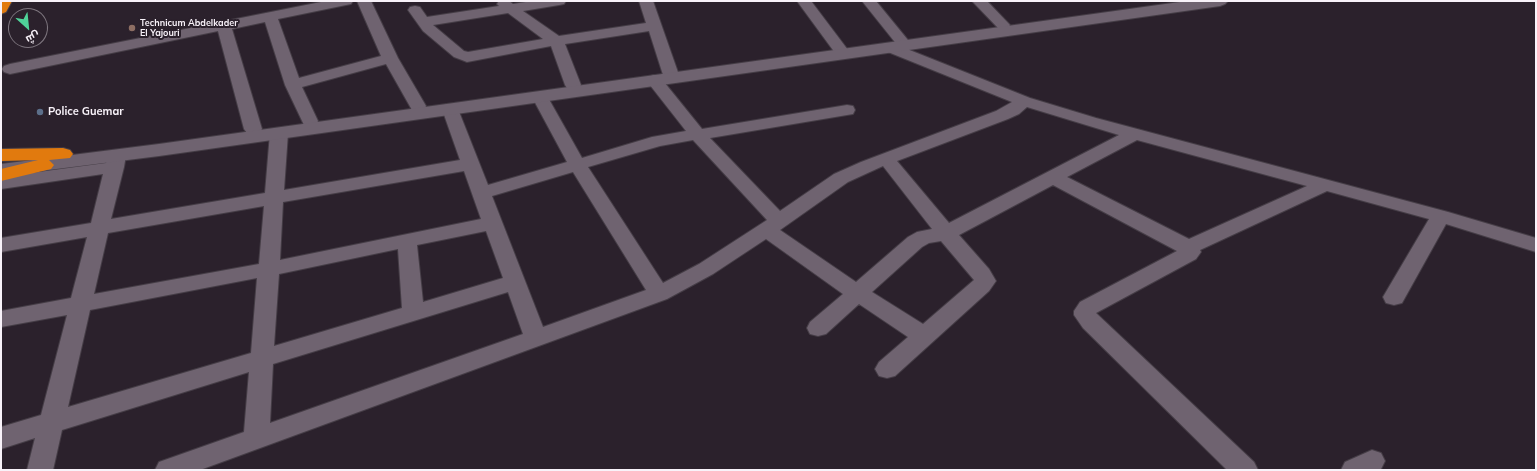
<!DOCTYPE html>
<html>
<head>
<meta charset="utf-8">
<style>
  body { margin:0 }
  #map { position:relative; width:1537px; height:471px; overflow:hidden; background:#2b212c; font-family:Mulish,Cairo,sans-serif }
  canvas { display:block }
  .frame { position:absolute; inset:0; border:2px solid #f8f2f9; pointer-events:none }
  .north { position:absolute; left:8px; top:8px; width:40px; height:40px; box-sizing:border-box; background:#2b212c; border:1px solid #7d757e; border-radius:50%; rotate:153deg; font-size:11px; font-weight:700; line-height:16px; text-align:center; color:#f8f2f9 }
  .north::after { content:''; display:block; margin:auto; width:14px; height:18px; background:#4fd399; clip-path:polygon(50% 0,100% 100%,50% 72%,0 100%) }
</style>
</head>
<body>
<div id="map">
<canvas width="1537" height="471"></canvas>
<div class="frame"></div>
<div class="north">ش</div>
</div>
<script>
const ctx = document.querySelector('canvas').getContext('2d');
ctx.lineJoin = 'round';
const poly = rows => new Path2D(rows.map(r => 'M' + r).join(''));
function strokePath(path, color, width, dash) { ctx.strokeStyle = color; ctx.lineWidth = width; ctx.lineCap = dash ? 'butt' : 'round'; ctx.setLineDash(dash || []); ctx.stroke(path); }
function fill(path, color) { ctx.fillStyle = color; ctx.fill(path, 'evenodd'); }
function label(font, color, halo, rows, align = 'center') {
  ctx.font = font + ' Mulish,sans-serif'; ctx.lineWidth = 4; ctx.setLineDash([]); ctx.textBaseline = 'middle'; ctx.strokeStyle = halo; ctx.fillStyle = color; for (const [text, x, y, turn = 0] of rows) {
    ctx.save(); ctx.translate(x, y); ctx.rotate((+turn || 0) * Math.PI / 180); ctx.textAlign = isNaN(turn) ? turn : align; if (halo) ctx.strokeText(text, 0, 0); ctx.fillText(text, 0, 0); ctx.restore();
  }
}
const street = poly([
  [326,1,353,1,351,4,346,5,278,19,299,78,381,56,357,1,371,1,398,58,426,106,424,110,418,111,412,110,386,64,302,87,318,121,316,125,310,126,304,125,285,85,265,22,232,29,262,129,259,133,253,134,247,133,244,129,218,31,10,74,4,72,2,69,4,66,10,64,326,1],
  [499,1,509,1,513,4,532,1,566,1,564,4,559,5,523,11,559,36,646,23,639,1,653,1,680,78,678,81,672,83,666,81,664,78,649,31,565,44,581,85,579,88,573,90,567,88,565,85,551,46,467,62,462,60,454,57,423,31,408,10,410,7,415,6,420,7,427,17,499,6,497,4,499,1],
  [508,13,543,39,468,52,464,51,433,25,508,13],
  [797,1,811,1,851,54,848,57,843,59,838,57,797,1],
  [862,1,876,1,912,45,910,48,907,49,1030,98,1096,118,1448,212,1536,238,1536,252,1446,224,1402,303,1394,305,1386,303,1383,297,1429,219,1327,191,1200,250,1201,252,1196,259,1096,313,1254,462,1258,470,1227,470,1083,328,1074,315,1074,311,1080,302,1177,251,1053,185,959,235,989,269,996,281,989,291,895,376,887,378,879,376,875,369,879,362,908,337,859,304,826,334,818,336,810,334,807,328,810,322,843,294,766,239,713,274,667,299,200,470,155,470,159,462,244,432,249,372,62,430,53,470,27,470,35,438,1,449,1,427,41,415,67,315,1,327,1,311,71,298,87,237,1,252,1,238,91,223,103,174,1,189,1,177,106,163,111,151,117,150,123,151,126,155,124,167,111,219,265,193,270,133,273,129,279,128,285,129,288,133,284,190,460,160,442,109,444,105,450,104,456,105,458,109,488,185,567,162,532,97,534,94,540,92,546,94,582,158,652,137,686,131,646,80,648,77,654,75,660,77,702,129,847,105,853,106,855,110,853,114,847,115,710,138,780,211,834,174,861,162,996,111,1012,102,883,50,881,47,883,44,888,43,898,46,862,1],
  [1027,107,1119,135,949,223,897,161,1008,119,1019,114,1027,107],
  [693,140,767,220,699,264,663,283,588,167,660,146,693,140],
  [1137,140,1307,186,1189,239,1067,177,1137,140],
  [883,166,932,229,917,232,908,237,856,282,780,230,848,182,883,166],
  [464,171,481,219,280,260,283,202,464,171],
  [573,172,646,290,543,327,492,196,573,172],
  [264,206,259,264,94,294,108,233,264,206],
  [486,231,503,278,423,302,417,245,486,231],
  [941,241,974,280,923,324,872,292,922,247,929,243,941,241],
  [398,249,402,308,274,346,279,274,398,249],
  [257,278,251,353,68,407,90,310,257,278],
  [508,292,523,334,270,423,273,364,508,292],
  [972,1,987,1,1010,25,1008,28,1003,29,998,28,972,1],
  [1372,450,1381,453,1385,461,1381,469,1341,470,1345,462,1372,450]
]);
const secondary = poly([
  [1187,1,1228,1,1225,4,1220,6,159,156,1,176,1,164,159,144,1187,1]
]);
const highway = poly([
  [1,1,12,1,6,12,1,14,1,1],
  [63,148,70,150,73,154,70,158,49,160,54,165,51,169,1,181,1,169,38,160,1,161,1,149,63,148]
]);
const markers = [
  [132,28,4,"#8d6e63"],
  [40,112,4,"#5c6f8a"]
];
const farPoinames = [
  ["Technicum Abdelkader",140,23],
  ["El Yajouri",140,33]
];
const poiNames = [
  ["Police Guemar",48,112]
];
strokePath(street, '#453d46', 2);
strokePath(secondary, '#453d46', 2);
strokePath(highway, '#453d46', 2);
fill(street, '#6f6370');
fill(secondary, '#6f6370');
fill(highway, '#e17a0e');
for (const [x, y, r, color] of markers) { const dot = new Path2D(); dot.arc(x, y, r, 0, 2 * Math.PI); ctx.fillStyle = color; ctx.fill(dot); strokePath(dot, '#2b212c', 1.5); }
label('bold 9px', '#f8f2f9', '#2b212c', farPoinames, 'left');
label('bold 11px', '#f8f2f9', '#2b212c', poiNames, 'left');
</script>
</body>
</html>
